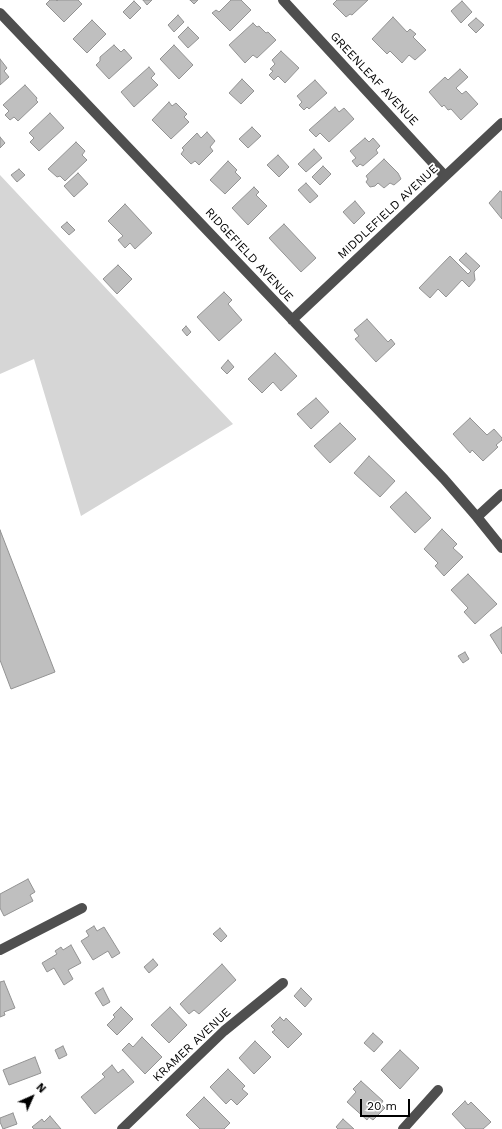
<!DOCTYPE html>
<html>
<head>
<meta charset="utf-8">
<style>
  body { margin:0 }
  #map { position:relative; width:502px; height:1129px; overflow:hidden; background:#fff; font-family:"Work Sans",sans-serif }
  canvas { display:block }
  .north { position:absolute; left:12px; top:1077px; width:40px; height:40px; -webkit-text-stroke:3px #fff; paint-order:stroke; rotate:45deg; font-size:11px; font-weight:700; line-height:16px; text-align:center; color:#000 }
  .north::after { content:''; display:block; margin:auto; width:14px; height:18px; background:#000; clip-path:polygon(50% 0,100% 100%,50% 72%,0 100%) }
  .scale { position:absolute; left:360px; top:1099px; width:50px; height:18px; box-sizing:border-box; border:2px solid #000; border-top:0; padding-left:5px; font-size:12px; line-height:14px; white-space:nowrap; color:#000; -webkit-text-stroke:3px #fff; paint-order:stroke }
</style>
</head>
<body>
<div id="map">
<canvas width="502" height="1129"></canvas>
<div class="north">N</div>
<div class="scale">20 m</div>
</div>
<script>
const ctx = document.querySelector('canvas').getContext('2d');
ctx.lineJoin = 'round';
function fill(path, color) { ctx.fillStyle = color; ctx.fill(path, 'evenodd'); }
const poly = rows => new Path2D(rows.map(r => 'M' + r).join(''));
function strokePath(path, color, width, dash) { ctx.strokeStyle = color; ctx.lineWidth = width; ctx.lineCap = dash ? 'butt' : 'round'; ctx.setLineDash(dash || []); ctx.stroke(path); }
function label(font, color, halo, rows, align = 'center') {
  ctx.font = font + ' "Work Sans",sans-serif'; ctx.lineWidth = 3.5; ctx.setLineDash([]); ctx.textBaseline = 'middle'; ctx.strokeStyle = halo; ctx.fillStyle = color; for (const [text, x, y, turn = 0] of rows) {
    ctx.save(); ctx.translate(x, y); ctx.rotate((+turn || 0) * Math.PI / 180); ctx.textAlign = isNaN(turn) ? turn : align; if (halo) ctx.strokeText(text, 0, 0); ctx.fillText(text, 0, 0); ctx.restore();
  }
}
const green = poly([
  [0,175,233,424,81,516,34,359,0,374]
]);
const building = poly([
  [50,0,56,0,57,1,58,0,78,0,82,4,64,22,46,4,50,0],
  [143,0,152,0,147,5,143,0],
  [190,0,198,0,194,4,190,0],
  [231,0,241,0,251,10,230,31,212,13,216,10,219,12,231,0],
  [337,0,368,0,352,15,350,14,346,17,333,4,337,0],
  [134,1,141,8,130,19,123,12,134,1],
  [462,1,472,12,461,23,451,11,462,1],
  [178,15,184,22,174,32,168,25,178,15],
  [393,17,407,32,410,29,416,34,413,37,426,50,415,60,409,55,402,63,390,51,387,54,372,39,393,17],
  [476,18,484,25,476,33,468,25,476,18],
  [92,20,106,34,87,53,73,39,92,20],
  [253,23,257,27,259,26,266,33,268,32,276,40,257,58,253,55,245,63,229,45,253,23],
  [188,27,199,38,188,48,178,37,188,27],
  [114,45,121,52,124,49,132,58,109,79,96,65,100,61,100,57,114,45],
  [174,45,193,65,179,79,160,59,174,45],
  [281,51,299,68,285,83,278,76,274,80,269,75,273,71,270,69,275,64,272,60,281,51],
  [0,59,7,68,4,71,9,77,0,85,0,59],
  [149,67,155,74,151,78,158,85,134,107,121,92,149,67],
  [460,69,468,77,456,88,462,94,466,91,478,104,461,120,451,109,448,110,444,105,442,107,429,92,445,77,448,80,460,69],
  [242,79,254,91,241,104,229,93,242,79],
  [315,80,327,93,309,109,307,107,304,110,299,105,302,102,297,96,315,80],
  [25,85,37,98,36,100,38,102,18,121,14,117,10,120,5,115,9,111,3,105,25,85],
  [169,102,172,106,176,103,187,114,184,117,189,122,171,139,152,120,169,102],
  [335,107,339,112,344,108,354,119,329,142,320,133,316,137,309,130,335,107],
  [50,113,64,128,39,151,30,142,34,138,29,133,50,113],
  [252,127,261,136,248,148,239,139,252,127],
  [207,132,215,141,210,147,213,151,199,165,195,161,191,164,181,154,184,150,182,148,197,133,201,138,207,132],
  [0,137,5,143,0,148,0,137],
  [365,138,369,142,373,138,380,146,376,150,378,153,363,166,360,164,357,167,352,161,356,158,350,151,365,138],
  [76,142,85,151,82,155,87,160,65,181,60,176,57,177,48,169,76,142],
  [314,149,322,158,306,172,298,164,314,149],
  [278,155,289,167,279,177,267,165,278,155],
  [384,159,398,173,401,179,394,185,390,183,384,188,378,183,375,186,370,187,366,182,368,179,366,176,384,159],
  [228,161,237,170,235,172,241,178,225,194,210,180,228,161],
  [323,166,331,174,320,185,312,177,323,166],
  [19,169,25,175,17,182,11,175,19,169],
  [78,173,88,184,74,197,64,186,78,173],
  [306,183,318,196,310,203,298,190,306,183],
  [254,187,259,192,256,195,267,206,248,225,232,208,254,187],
  [500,191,502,192,502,219,489,203,500,191],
  [355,201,365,213,354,224,343,212,355,201],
  [125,204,152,233,135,249,130,243,125,248,118,240,123,236,108,221,125,204],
  [67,222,75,230,69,235,61,227,67,222],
  [284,224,316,258,301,272,269,238,284,224],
  [466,253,480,266,474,272,475,280,469,287,462,280,446,297,438,289,430,298,419,288,450,256,468,274,471,271,459,260,466,253],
  [118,265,132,279,117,294,103,279,118,265],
  [224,292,232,300,228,304,242,320,219,341,197,317,224,292],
  [367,319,388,342,391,339,395,344,376,362,355,339,359,336,354,330,367,319],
  [186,326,191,332,187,336,182,330,186,326],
  [275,353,297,376,281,391,273,382,262,393,248,379,275,353],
  [228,360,234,367,227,374,221,368,228,360],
  [316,398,329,412,311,429,297,414,316,398],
  [470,418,487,435,494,429,502,438,502,440,496,445,498,447,483,461,472,450,470,453,453,434,470,418],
  [340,423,356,439,330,463,314,446,340,423],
  [369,456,395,481,380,497,354,473,369,456],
  [406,492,431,518,415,533,390,507,406,492],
  [442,529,457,544,453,548,463,557,444,576,435,566,438,563,424,549,442,529],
  [0,530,55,672,11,689,0,660,0,530],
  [468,574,497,604,475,624,464,612,468,608,451,590,468,574],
  [502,627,502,654,490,635,502,627],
  [465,652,469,659,463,663,458,656,465,652],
  [28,879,35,892,30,895,33,901,4,916,0,908,0,894,28,879],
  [94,926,97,931,104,927,120,953,112,958,108,951,93,960,81,941,89,936,86,931,94,926],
  [220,928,227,936,221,942,213,934,220,928],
  [71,945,81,963,68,970,73,979,64,985,54,968,47,972,42,963,57,954,55,951,61,947,63,950,71,945],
  [153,959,158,965,149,973,144,967,153,959],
  [222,964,236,980,199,1014,194,1010,189,1014,180,1004,222,964],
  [4,981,15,1008,4,1012,5,1015,0,1017,0,982,4,981],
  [103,988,110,1002,103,1006,95,993,103,988],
  [301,988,312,999,305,1007,294,996,301,988],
  [121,1007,133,1019,117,1035,107,1025,115,1017,113,1015,121,1007],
  [170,1007,187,1025,169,1043,151,1025,170,1007],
  [280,1017,284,1021,286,1018,302,1034,288,1048,272,1032,275,1030,271,1026,280,1017],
  [373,1033,383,1042,374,1052,364,1043,373,1033],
  [142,1037,162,1057,145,1074,122,1050,129,1043,133,1047,142,1037],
  [255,1041,271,1057,254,1074,239,1058,255,1041],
  [63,1046,67,1055,59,1059,55,1050,63,1046],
  [400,1050,419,1068,400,1089,381,1070,400,1050],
  [35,1057,41,1073,9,1085,3,1070,35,1057],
  [112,1065,118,1073,123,1069,134,1082,95,1114,81,1097,105,1077,102,1074,112,1065],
  [228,1069,245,1086,242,1089,248,1094,237,1105,231,1099,226,1104,210,1087,228,1069],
  [361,1081,383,1101,381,1104,385,1108,373,1120,369,1117,367,1120,347,1102,356,1092,353,1089,361,1081],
  [204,1097,230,1123,224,1129,200,1129,186,1115,204,1097],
  [465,1101,468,1105,471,1102,491,1122,483,1129,466,1129,452,1114,465,1101],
  [13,1113,17,1124,3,1129,0,1122,0,1118,13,1113],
  [50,1116,61,1129,34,1129,32,1127,42,1119,44,1122,50,1116],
  [343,1119,354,1129,338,1129,336,1127,343,1119]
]);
const minor = poly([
  [283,0,445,176],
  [0,13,444,479,477,517,502,548],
  [292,320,502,123],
  [477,517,502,494],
  [0,950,82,908],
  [122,1129,224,1031,283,983],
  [403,1129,438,1090]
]);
const streetNames = [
  ["GREENLEAF AVENUE",374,79,47],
  ["MIDDLEFIELD AVENUE",388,212,-43],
  ["RIDGEFIELD AVENUE",249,255,47],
  ["KRAMER AVENUE",192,1045,-43]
];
fill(green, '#d6d6d6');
fill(building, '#bfbfbf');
strokePath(building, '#939393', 1);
strokePath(minor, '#4f4f4f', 10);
label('12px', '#000', '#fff', streetNames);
</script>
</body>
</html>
